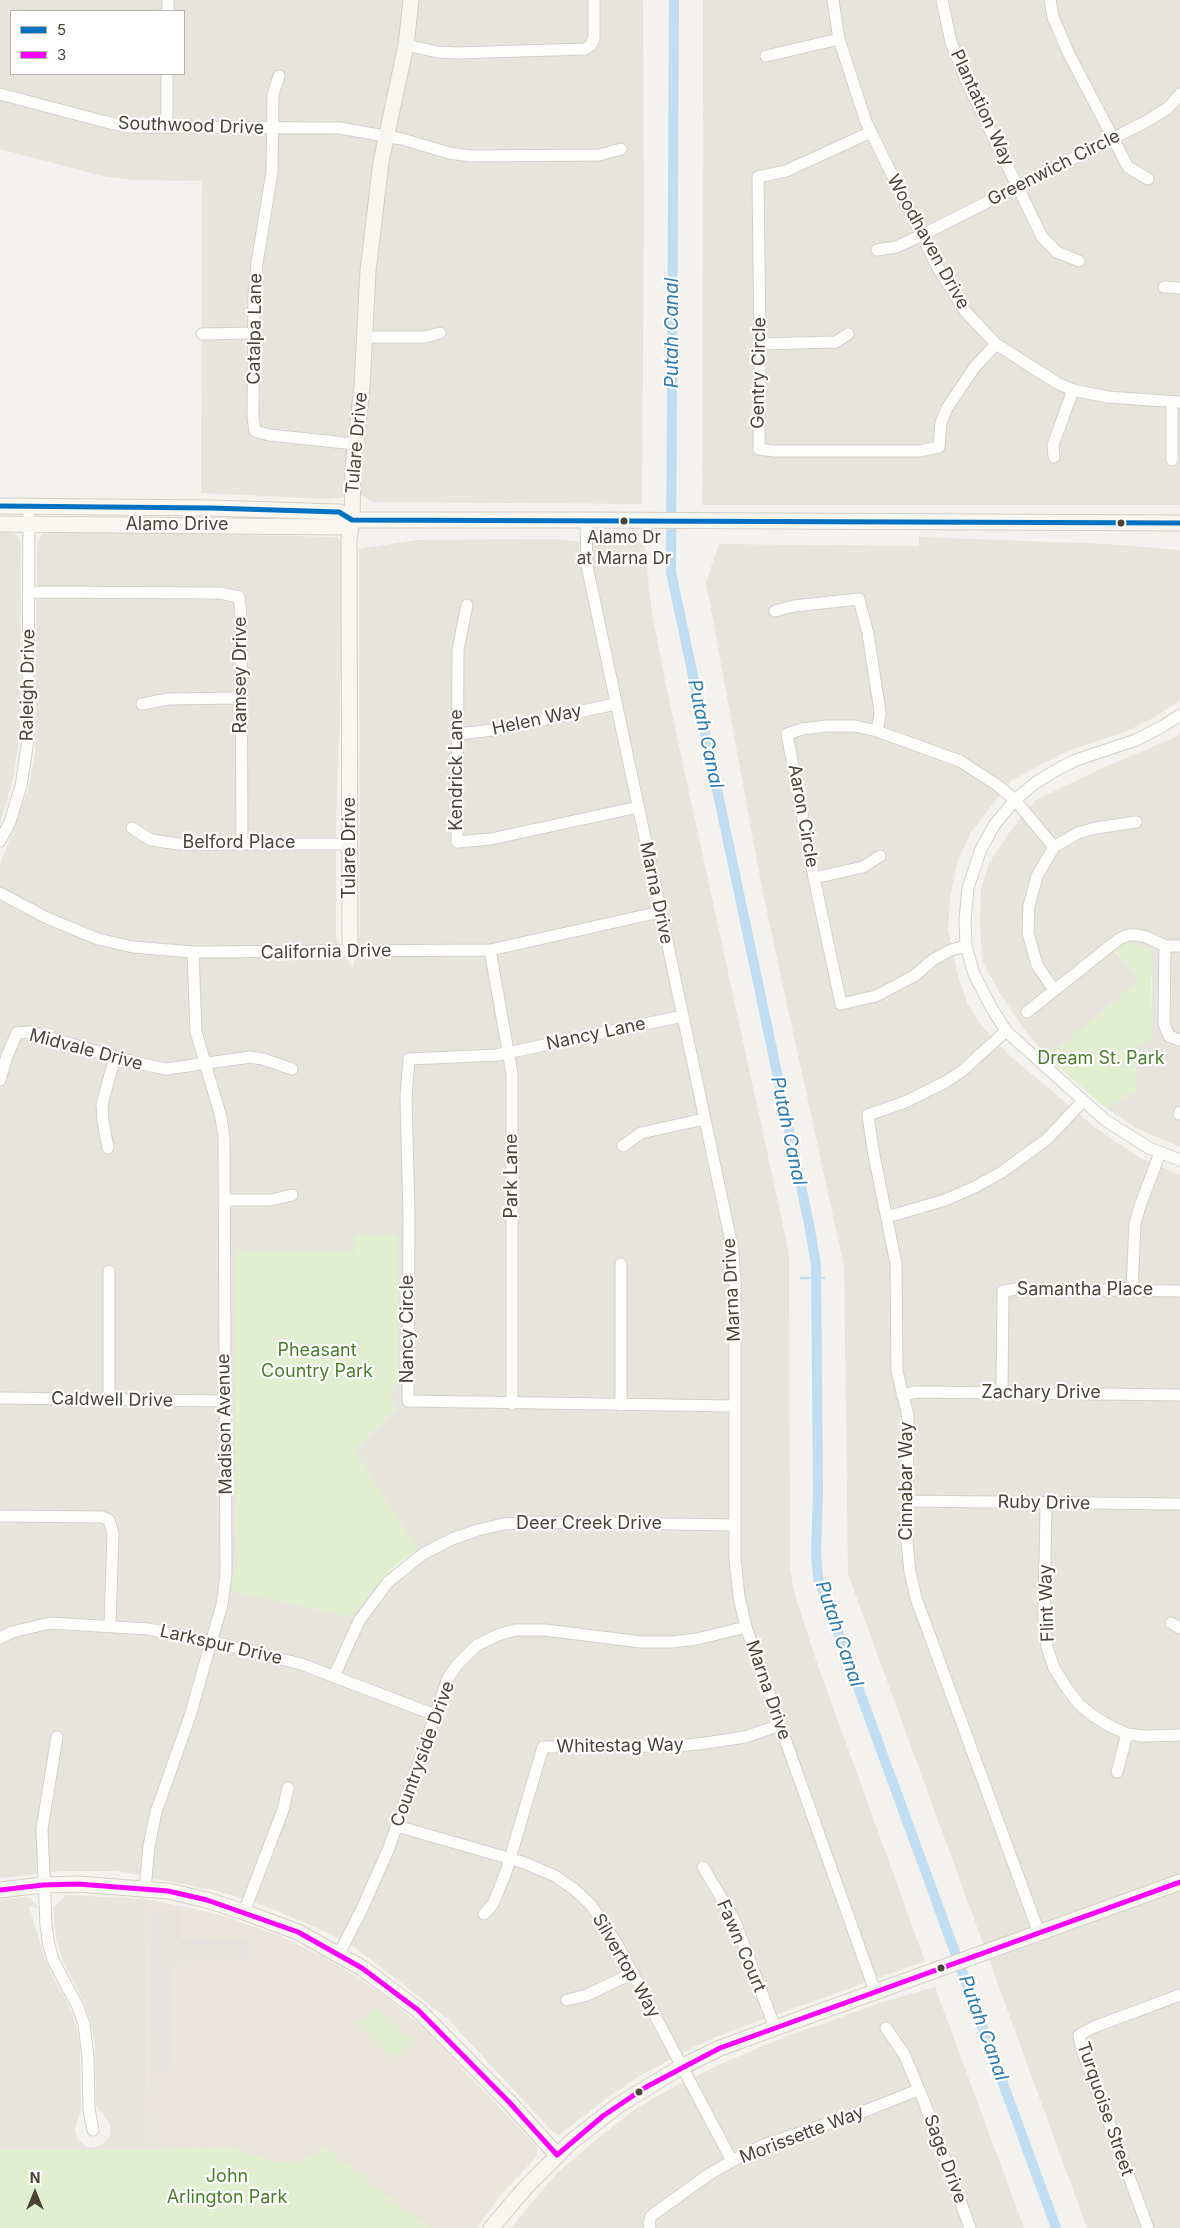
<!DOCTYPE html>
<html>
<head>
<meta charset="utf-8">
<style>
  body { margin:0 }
  #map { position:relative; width:1180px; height:2228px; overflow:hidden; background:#f4f2ee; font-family:Inter,sans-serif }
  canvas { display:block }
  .legend { position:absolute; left:10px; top:10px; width:175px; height:65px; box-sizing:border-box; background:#fff; border:1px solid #b7b4b0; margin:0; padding:6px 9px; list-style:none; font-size:15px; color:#4b4439 }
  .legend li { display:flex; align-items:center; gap:10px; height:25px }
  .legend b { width:25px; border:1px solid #b7b4b0 }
  .north { position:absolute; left:10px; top:2168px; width:50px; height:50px; -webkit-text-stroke:4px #fff; paint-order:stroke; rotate:0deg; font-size:14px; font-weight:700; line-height:20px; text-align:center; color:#4b4439 }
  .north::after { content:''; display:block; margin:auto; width:18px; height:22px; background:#4b4439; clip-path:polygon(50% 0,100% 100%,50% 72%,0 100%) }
</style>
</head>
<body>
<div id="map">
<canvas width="1180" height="2228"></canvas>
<ul class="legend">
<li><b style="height:6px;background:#0070c0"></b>5</li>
<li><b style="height:6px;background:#f0f"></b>3</li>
</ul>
<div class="north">N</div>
</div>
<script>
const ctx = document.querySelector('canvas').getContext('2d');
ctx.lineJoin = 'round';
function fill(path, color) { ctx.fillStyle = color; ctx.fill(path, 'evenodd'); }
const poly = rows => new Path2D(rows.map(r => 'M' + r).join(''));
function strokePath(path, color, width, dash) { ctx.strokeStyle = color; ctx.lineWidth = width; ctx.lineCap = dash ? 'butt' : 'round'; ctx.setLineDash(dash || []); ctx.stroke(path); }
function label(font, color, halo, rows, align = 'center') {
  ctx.font = font + ' Inter,sans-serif'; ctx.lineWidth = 4.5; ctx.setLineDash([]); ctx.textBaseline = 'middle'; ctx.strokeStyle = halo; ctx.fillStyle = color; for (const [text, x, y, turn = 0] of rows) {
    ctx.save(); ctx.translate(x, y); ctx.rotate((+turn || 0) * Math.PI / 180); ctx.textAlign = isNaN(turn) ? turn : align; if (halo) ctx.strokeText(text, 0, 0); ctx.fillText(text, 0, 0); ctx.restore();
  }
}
const residential = poly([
  [0,0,643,0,644,211,642,504,373,502,363,496,327,499,201,493,202,181,133,180,106,177,0,149],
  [11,11,184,11,184,74,11,74],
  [703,0,1180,0,1180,505,702,505],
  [0,531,14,533,20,539,21,546,20,732,13,780,0,823],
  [50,531,338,537,341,544,341,668,336,828,336,937,353,969,360,934,359,549,416,540,553,539,601,543,644,541,652,613,669,700,789,1253,790,1570,795,1595,817,1663,925,1961,725,2033,692,2048,641,2075,604,2100,559,2135,552,2131,448,2019,357,1949,324,1931,273,1909,222,1892,118,1871,62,1871,0,1878,0,865,28,790,35,752,37,544,42,534],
  [236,1252,355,1252,398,1380,391,1392,391,1399,397,1409,354,1450,417,1550,378,1582,352,1617,231,1590,237,1566],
  [919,537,1107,544,1180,550,1180,700,1155,717,1127,731,1065,752,1012,780,971,832,957,863,950,898,948,929,957,972,967,1003,980,1024,1009,1055,1097,1129,1140,1158,1180,1175,1180,2228,1087,2228,848,1574,844,1266,763,894,706,582,719,544,919,546],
  [1180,733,1180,1147,1136,1128,1106,1108,1136,1091,1135,1046,1145,1040,1152,1041,1152,976,1113,950,1140,980,1054,1052,1051,1061,1024,1029,999,992,982,961,980,924,981,889,989,863,1011,830,1036,800,1102,768,1174,738],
  [66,1895,147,1899,148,2150,0,2150,0,1900,22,1897,30,1898,36,1904,37,1908,29,1906,44,1956,50,1971,69,2006,78,2031,80,2049,81,2110,75,2128,77,2139,87,2147,95,2147,102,2145,110,2136,110,2124,96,2105,95,2045,90,2018,79,1992,64,1964,56,1940,53,1908],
  [935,1987,1024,2228,511,2228,556,2174,592,2143,634,2110,670,2089,721,2064,777,2040,886,2001]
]);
const education = poly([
  [147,1899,221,1915,278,1935,324,1957,352,1974,382,1994,425,2029,537,2147,537,2156,498,2198,477,2228,428,2228,323,2146,307,2159,286,2163,272,2162,232,2147,148,2150]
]);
const green = poly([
  [1136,943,1151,950,1152,1041,1145,1040,1135,1046,1136,1091,1106,1108,1051,1061,1054,1052,1140,980,1113,949,1125,944],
  [355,1235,397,1235,398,1380,391,1392,391,1399,397,1409,354,1450,417,1550,395,1566,378,1582,352,1617,231,1590,237,1566,236,1252,355,1252],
  [377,2007,388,2018,378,2028,389,2019,400,2030,384,2047,401,2031,412,2042,394,2060,359,2024],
  [323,2146,428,2228,0,2228,0,2150,148,2150,232,2147,272,2162,286,2163,307,2159]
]);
const parking = poly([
  [152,1911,179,1911,179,1938,171,1939,171,1945,175,1949,180,1949,181,1940,249,1941,248,1961,170,1962,170,2071,151,2071]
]);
const stream = poly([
  [801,1278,824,1278]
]);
const canal = poly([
  [674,0,671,572,809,1224,816,1265,818,1490,816,1553,818,1578,1056,2228]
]);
const street = poly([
  [833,0,839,39,866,122,938,268,965,311,996,344,1057,383,1073,390,1107,397,1180,402],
  [942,0,951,42,966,80,1042,237,1057,252,1079,261],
  [1050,0,1053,17,1068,52,1128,167,1148,179],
  [168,11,168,0],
  [406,45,438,52,456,53,585,49,591,45,594,38,594,0],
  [766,56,839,39],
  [279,76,273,94,272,172,257,263,254,296,253,417,255,431,269,435,355,444],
  [0,94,106,122,131,127,340,128,402,139,449,153,471,156,599,155,621,149],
  [167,127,167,74],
  [871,132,786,171,758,177,760,344,759,449,774,451,919,451,939,447,941,423,947,408,974,368,996,344],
  [877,250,896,247,922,235,1147,121,1168,108,1180,94],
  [1164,287,1180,288],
  [202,334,253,333],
  [365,337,425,337,440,333],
  [760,344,836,342,848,334],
  [1172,402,1172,460],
  [1054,457,1053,445,1073,390],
  [586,520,587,566,733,1251,735,1282,735,1559,739,1597,746,1627,780,1725,875,1991],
  [29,592,220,593,239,597,241,617,242,843],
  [467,605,458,649,457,842,491,839,638,807],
  [775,611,794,606,859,599,868,634,879,705,880,715,877,731],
  [142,704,168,699,241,698],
  [1180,715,1163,726,1136,740,1076,760,1060,768,1035,783,1015,800,995,824,981,849,968,888,965,920,966,946,974,974,991,1007,1006,1031,1105,1120,1149,1148,1180,1160],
  [458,734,493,730,616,704],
  [132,828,151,840,179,844,350,844],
  [0,841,10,822,21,786,28,740,29,506],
  [814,878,863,867,880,856],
  [0,893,47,918,98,939,133,947,193,952,490,950,660,912],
  [966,946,951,950,934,959,914,976,876,996,841,1004,814,878,787,734,802,729,827,726,855,726,877,731,960,761,997,785,1015,800,1054,847],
  [1165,946,1164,1024,1169,1036,1180,1040],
  [490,950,512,1074,512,1404],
  [1054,990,1037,965,1028,933,1029,906,1037,876,1054,847,1078,833,1096,828,1136,822],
  [1027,1012,1119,939,1128,935,1136,935,1147,937,1165,946,1180,946],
  [683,1016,497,1055,409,1059,406,1097,409,1215,408,1401,735,1406],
  [1006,1031,962,1071,947,1081,905,1102,868,1115,873,1150,896,1264,897,1371,908,1416,907,1541,910,1572,916,1598,1039,1933],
  [0,1080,7,1056,17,1033,30,1032,133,1062,166,1069,250,1057,263,1059,292,1069],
  [1179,1114,1180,1112],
  [623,1146,641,1133,704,1119],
  [108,1148,103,1121,102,1104,115,1057],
  [224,1200,271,1200,292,1195],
  [887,1217,945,1200,975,1187,1002,1172,1047,1139,1083,1101],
  [621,1264,621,1405],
  [109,1271,109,1400],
  [1132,1290,1135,1223,1140,1206,1160,1153],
  [1002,1393,1003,1291,1017,1289,1180,1291],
  [902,1395,916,1392,1180,1395],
  [0,1398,225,1401],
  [907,1501,1180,1504],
  [1046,1503,1044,1622,1047,1647,1054,1668,1068,1690,1079,1704,1092,1715,1108,1725,1127,1734,1144,1736,1180,1735],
  [0,1516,102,1517,109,1520,113,1533,110,1625],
  [1171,1623,1180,1628],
  [0,1638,12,1632,50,1623,148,1629,226,1645,301,1664,435,1715],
  [334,1676,359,1621,388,1582,423,1554,452,1539,478,1530,503,1524,536,1522,735,1525],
  [57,1737,42,1829,46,1925,49,1946,54,1962,78,2007,84,2024,88,2057,89,2109,93,2130],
  [1117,1772,1127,1734],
  [397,1826,525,1863,555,1876,575,1890,591,1905,617,1944,732,2161],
  [703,1867,734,1919,775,2028],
  [145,1889,149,1846,156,1812,190,1716,211,1642,222,1605,226,1573,224,1137,221,1117,196,1032,193,952],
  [244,1912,283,1810,288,1788],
  [484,1914,493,1904,506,1872,543,1747,679,1746,706,1743,745,1737,780,1725],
  [339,1954,361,1911,389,1848,448,1678,457,1665,477,1645,498,1635,515,1630,545,1630,641,1642,672,1642,697,1639,746,1627],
  [567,2000,587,1995,633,1973],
  [886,2028,904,2054,925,2104,970,2228],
  [650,2228,649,2223,651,2216,708,2175,732,2161,764,2145,865,2111,918,2090],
  [1148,2228,1082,2050,1079,2035,1094,2027,1180,1995]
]);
const secondary = poly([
  [0,506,210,508,339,512,352,520],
  [0,524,339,527,352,520,586,520,1180,523],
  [350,950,349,539,352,520,353,468,362,386,368,271,381,162,406,45,411,0],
  [0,1890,43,1885,78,1884,168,1891,207,1900,244,1912,298,1932,362,1968,418,2010,509,2102,557,2155],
  [491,2228,526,2187,572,2141,620,2104,681,2067,720,2048,775,2028,1180,1882]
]);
const bus1 = poly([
  [0,506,210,508,339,512,352,520,1180,523]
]);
const bus2 = poly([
  [0,1890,43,1885,78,1884,168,1891,207,1900,298,1932,362,1968,418,2010,509,2102,557,2155,603,2116,646,2087,720,2048,1180,1882]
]);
const markers = [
  [624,521,4.5,"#4b4439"],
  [1121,523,4.5,"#4b4439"],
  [941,1968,4.5,"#4b4439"],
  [639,2092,4.5,"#4b4439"]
];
const busNames = [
  ["Alamo Dr",624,538],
  ["at Marna Dr",624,559]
];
const streetNames = [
  ["Plantation Way",982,108,65],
  ["Southwood Drive",191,126,2],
  ["Greenwich Circle",1054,168,-27],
  ["Woodhaven Drive",928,242,61],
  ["Catalpa Lane",255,329,-89],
  ["Gentry Circle",759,373,-89],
  ["Tulare Drive",357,443,-85],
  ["Alamo Drive",177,525],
  ["Ramsey Drive",241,675,-90],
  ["Raleigh Drive",28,685,-89],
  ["Helen Way",537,720,-12],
  ["Kendrick Lane",457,770,-90],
  ["Aaron Circle",803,816,80],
  ["Belford Place",239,843],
  ["Tulare Drive",350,848,-90],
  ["Marna Drive",656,893,78],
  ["California Drive",326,952,-1],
  ["Nancy Lane",596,1034,-12],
  ["Midvale Drive",86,1050,15],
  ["Park Lane",512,1176,-90],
  ["Marna Drive",732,1290,-93],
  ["Samantha Place",1085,1290],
  ["Nancy Circle",408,1329,-90],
  ["Zachary Drive",1041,1393],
  ["Caldwell Drive",112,1400,1],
  ["Madison Avenue",225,1424,-91],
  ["Cinnabar Way",907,1481,-90],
  ["Ruby Drive",1044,1503,1],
  ["Deer Creek Drive",589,1524],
  ["Flint Way",1047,1603,-92],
  ["Larkspur Drive",221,1645,13],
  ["Marna Drive",768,1690,71],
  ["Whitestag Way",620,1746,-1],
  ["Countryside Drive",423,1754,-70],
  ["Fawn Court",741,1946,67],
  ["Silvertop Way",626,1966,60],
  ["Turquoise Street",1105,2109,71],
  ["Morissette Way",802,2135,-21],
  ["Sage Drive",945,2159,70]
];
const parkNames = [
  ["Dream St. Park",1101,1059],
  ["Pheasant",317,1351],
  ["Country Park",317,1372],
  ["John",227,2177],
  ["Arlington Park",227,2198]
];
const waterNames = [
  ["Putah Canal",672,333,-90],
  ["Putah Canal",705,734,78],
  ["Putah Canal",788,1131,78],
  ["Putah Canal",839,1634,71],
  ["Putah Canal",983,2028,70]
];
fill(residential, '#e7e4dc');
fill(education, '#eae5da');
fill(green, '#e1eecf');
fill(parking, '#e6e3df');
strokePath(stream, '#c0ddf1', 2.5);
strokePath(canal, '#c0ddf1', 10);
strokePath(street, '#d2d0cb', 13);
strokePath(secondary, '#d3cfc5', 17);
strokePath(street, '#fdfdfc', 11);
strokePath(secondary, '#f7f6f1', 15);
strokePath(bus1, '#0070c0', 5);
strokePath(bus2, '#f0f', 5);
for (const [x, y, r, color] of markers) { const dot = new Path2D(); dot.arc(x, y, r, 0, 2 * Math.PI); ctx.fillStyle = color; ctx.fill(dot); strokePath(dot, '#fff', 2); }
label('17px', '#4b4439', '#fff', busNames);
label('18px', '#4b4439', '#fff', streetNames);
label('18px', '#4a7f2a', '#fff', parkNames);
label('italic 19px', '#2e7ab2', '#fff', waterNames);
</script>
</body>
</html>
